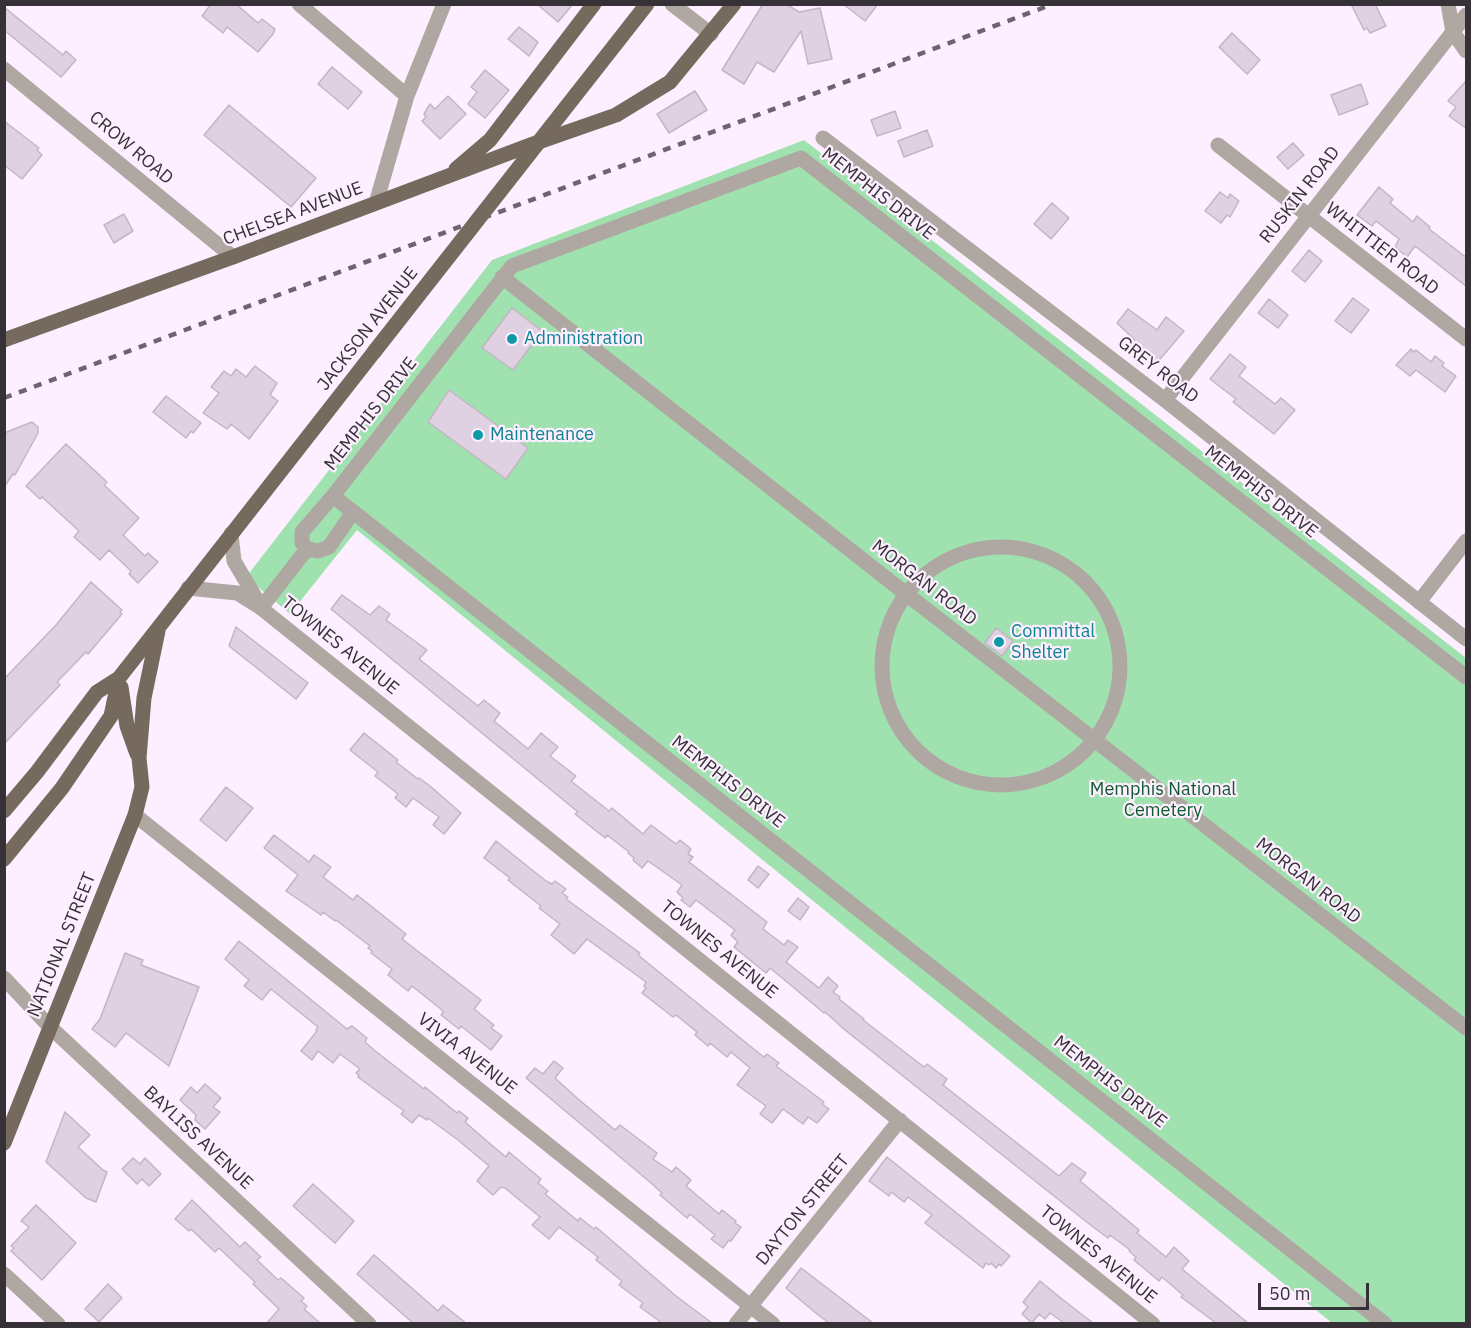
<!DOCTYPE html>
<html>
<head>
<meta charset="utf-8">
<style>
  body { margin:0 }
  #map { position:relative; width:1471px; height:1328px; overflow:hidden; background:#fdefff; font-family:"IBM Plex Sans",sans-serif }
  canvas { display:block }
  .frame { position:absolute; inset:0; border:6px solid #363137; pointer-events:none }
  .scale { position:absolute; left:1258px; top:1283px; width:111px; height:27px; box-sizing:border-box; border:3px solid #363137; border-top:0; padding-left:8px; font-size:18px; line-height:21px; white-space:nowrap; color:#363137; -webkit-text-stroke:4px #fdefff; paint-order:stroke }
</style>
</head>
<body>
<div id="map">
<canvas width="1471" height="1328"></canvas>
<div class="frame"></div>
<div class="scale">50 m</div>
</div>
<script>
const ctx = document.querySelector('canvas').getContext('2d');
ctx.lineJoin = 'round';
function fill(path, color) { ctx.fillStyle = color; ctx.fill(path, 'evenodd'); }
const poly = rows => new Path2D(rows.map(r => 'M' + r).join(''));
function strokePath(path, color, width, dash) { ctx.strokeStyle = color; ctx.lineWidth = width; ctx.lineCap = dash ? 'butt' : 'round'; ctx.setLineDash(dash || []); ctx.stroke(path); }
function label(font, color, halo, rows, align = 'center') {
  ctx.font = font + ' "IBM Plex Sans",sans-serif'; ctx.lineWidth = 4.5; ctx.setLineDash([]); ctx.textBaseline = 'middle'; ctx.strokeStyle = halo; ctx.fillStyle = color; for (const [text, x, y, turn = 0] of rows) {
    ctx.save(); ctx.translate(x, y); ctx.rotate((+turn || 0) * Math.PI / 180); ctx.textAlign = isNaN(turn) ? turn : align; if (halo) ctx.strokeText(text, 0, 0); ctx.fillText(text, 0, 0); ctx.restore();
  }
}
const green = poly([
  [804,140,1466,658,1466,1323,1332,1323,357,530,290,614,246,577,492,260]
]);
const building = poly([
  [211,4,236,4,258,23,262,19,275,29,273,34,258,52,227,27,223,33,202,16,211,4],
  [537,4,573,4,558,22,537,4],
  [763,4,786,4,799,12,820,8,832,59,808,64,801,31,774,72,757,62,744,84,722,70,763,4],
  [843,4,878,4,865,21,843,4],
  [1351,4,1375,4,1386,26,1370,33,1367,28,1364,30,1351,4],
  [4,7,63,55,66,51,76,60,61,77,4,30,4,7],
  [519,27,538,42,529,56,508,39,519,27],
  [1232,33,1260,60,1247,74,1219,47,1232,33],
  [332,67,362,92,348,109,318,84,332,67],
  [485,70,509,90,485,118,468,104,477,92,471,87,485,70],
  [1467,80,1467,129,1449,116,1456,107,1448,101,1467,80],
  [1361,84,1368,104,1339,115,1331,95,1361,84],
  [695,91,707,110,669,133,657,114,695,91],
  [448,96,466,114,440,139,422,121,426,117,424,114,430,104,435,109,448,96],
  [229,105,316,178,291,207,204,135,229,105],
  [895,111,901,128,877,136,871,120,895,111],
  [4,121,39,148,37,150,42,155,22,179,4,165,4,121],
  [927,130,933,146,904,157,898,141,927,130],
  [1293,143,1304,155,1288,169,1277,157,1293,143],
  [1379,187,1393,199,1390,203,1413,222,1417,216,1430,227,1429,229,1467,258,1467,287,1415,246,1407,257,1395,247,1399,239,1376,221,1372,226,1357,215,1379,187],
  [1220,192,1228,198,1230,194,1239,201,1230,217,1227,215,1221,223,1205,211,1220,192],
  [1052,203,1069,218,1051,239,1034,224,1052,203],
  [124,214,133,231,114,243,104,225,124,214],
  [1309,250,1322,261,1305,282,1292,271,1309,250],
  [1353,298,1369,310,1351,333,1335,321,1353,298],
  [1269,299,1288,315,1278,328,1258,313,1269,299],
  [512,308,542,331,513,370,482,348,512,308],
  [1128,309,1157,330,1166,317,1184,331,1155,365,1141,354,1144,349,1117,323,1128,309],
  [1411,349,1414,352,1416,350,1431,362,1435,356,1444,363,1442,366,1456,376,1445,392,1416,370,1410,376,1396,365,1411,349],
  [1230,354,1246,367,1239,376,1275,404,1281,398,1295,410,1274,434,1233,402,1236,399,1210,379,1230,354],
  [255,366,277,383,270,395,278,401,249,439,231,424,227,429,203,413,219,393,211,387,224,371,231,376,236,369,246,377,255,366],
  [449,390,528,448,506,479,428,422,449,390],
  [166,396,201,423,193,433,191,431,186,438,153,412,166,396],
  [32,422,38,427,38,433,15,475,13,474,4,487,4,433,32,422],
  [66,444,107,482,104,485,139,518,123,535,145,556,148,553,158,562,138,583,129,574,131,571,109,550,100,560,74,537,79,531,42,497,40,499,26,486,66,444],
  [91,582,122,610,120,612,122,614,88,654,86,652,57,682,60,685,4,744,4,679,56,625,91,582],
  [342,595,370,615,379,606,390,614,386,620,427,650,419,659,478,706,484,700,500,713,494,721,528,749,541,733,558,747,550,756,576,776,571,781,609,811,612,808,643,834,651,825,676,844,680,840,691,849,688,854,693,857,689,862,767,922,763,929,784,945,788,940,798,947,786,962,819,988,828,977,838,986,833,992,840,997,839,999,864,1019,863,1020,924,1067,927,1064,947,1079,943,1085,1059,1176,1072,1163,1086,1173,1080,1181,1139,1230,1137,1233,1166,1257,1174,1247,1189,1261,1182,1269,1248,1323,1216,1323,1181,1297,1183,1295,1162,1277,1159,1281,1134,1260,1136,1257,1129,1251,1130,1250,1110,1235,1108,1238,1093,1227,845,1030,825,1012,824,1013,781,977,770,968,766,973,734,947,738,942,731,935,735,930,696,900,690,907,681,900,683,898,677,892,682,885,648,861,642,868,633,860,634,858,628,853,629,852,607,835,605,838,575,814,578,812,331,609,342,595],
  [236,627,308,683,296,699,229,646,236,627],
  [996,628,1013,641,1002,656,985,643,996,628],
  [364,733,398,760,396,762,418,779,419,778,430,786,461,813,444,834,433,825,439,817,413,798,406,807,395,798,398,794,375,776,378,772,350,750,364,733],
  [226,787,253,808,226,841,200,820,226,787],
  [274,835,309,862,314,855,331,867,323,877,353,900,357,895,371,906,406,934,402,939,481,1000,474,1009,494,1025,491,1028,502,1036,491,1050,461,1026,459,1029,441,1015,443,1012,442,1010,412,986,408,991,388,975,392,969,371,953,372,951,368,948,370,946,336,920,335,921,323,912,321,915,286,891,298,875,264,848,274,835],
  [496,841,546,881,552,884,555,881,566,889,562,893,568,897,566,899,640,953,638,955,755,1050,764,1057,767,1054,779,1063,776,1066,824,1102,822,1104,829,1109,817,1123,808,1117,803,1124,783,1109,772,1123,760,1114,766,1106,737,1085,750,1068,731,1052,727,1057,710,1043,708,1046,695,1035,697,1032,676,1015,673,1017,642,993,646,988,644,986,646,982,587,939,574,954,551,935,560,924,539,908,541,906,508,880,510,878,484,858,496,841],
  [758,866,769,874,758,888,748,880,758,866],
  [798,898,809,907,800,920,788,911,798,898],
  [239,941,347,1029,352,1026,367,1038,365,1042,374,1050,424,1089,425,1087,457,1113,459,1111,468,1118,465,1122,488,1142,506,1157,509,1152,541,1179,538,1183,548,1191,545,1194,578,1221,580,1218,594,1229,596,1227,676,1296,712,1323,662,1323,640,1307,643,1303,619,1285,622,1281,596,1260,598,1257,559,1227,549,1239,532,1225,540,1217,505,1188,501,1187,493,1195,477,1181,489,1166,458,1140,428,1118,427,1120,419,1115,412,1123,401,1114,404,1111,358,1077,359,1075,356,1073,360,1069,340,1054,333,1063,318,1051,312,1060,301,1051,317,1031,316,1030,318,1027,271,989,262,1000,244,986,249,980,225,959,239,941],
  [125,953,143,960,141,965,199,987,169,1066,126,1033,115,1047,92,1029,100,1019,125,953],
  [554,1061,563,1068,555,1078,577,1098,615,1130,620,1125,657,1153,653,1159,672,1172,676,1167,691,1180,686,1186,719,1214,722,1210,736,1221,735,1223,741,1227,731,1241,729,1240,723,1248,711,1239,715,1235,690,1214,687,1218,660,1195,662,1193,651,1183,526,1078,535,1068,543,1074,554,1061],
  [205,1084,221,1098,213,1107,220,1112,205,1129,195,1120,196,1115,180,1100,191,1087,197,1093,205,1084],
  [65,1112,90,1135,78,1147,103,1170,107,1172,96,1202,86,1198,46,1162,65,1112],
  [887,1157,1010,1256,1001,1266,999,1264,996,1268,991,1263,989,1265,986,1263,983,1268,925,1223,932,1215,908,1197,904,1202,891,1192,889,1196,869,1181,887,1157],
  [133,1158,140,1164,145,1158,161,1174,149,1186,142,1179,137,1184,122,1169,133,1158],
  [313,1184,354,1221,335,1243,293,1206,313,1184],
  [192,1200,240,1247,245,1242,261,1257,257,1260,278,1280,281,1278,304,1298,301,1301,307,1306,304,1309,320,1323,267,1323,279,1309,253,1284,255,1282,219,1248,215,1252,191,1229,189,1231,175,1219,192,1200],
  [36,1205,76,1243,42,1280,11,1251,14,1248,11,1246,29,1227,21,1221,36,1205],
  [374,1255,438,1311,443,1305,466,1323,413,1323,357,1274,374,1255],
  [801,1268,809,1274,873,1323,829,1323,817,1314,786,1288,801,1268],
  [1040,1281,1062,1299,1093,1323,1064,1323,1050,1313,1045,1319,1039,1314,1032,1323,1022,1314,1028,1307,1023,1302,1040,1281],
  [108,1284,122,1298,99,1322,85,1309,108,1284]
]);
const minor = poly([
  [299,4,407,96],
  [672,4,711,34],
  [1448,4,1453,32,1466,51],
  [4,69,233,257],
  [823,138,1165,400,1466,639],
  [1218,145,1466,339],
  [376,203,407,96,444,4],
  [502,277,905,593,1466,1028],
  [1165,400,1466,15],
  [333,496,302,532,302,543,307,549,318,551,329,547,353,512],
  [231,534,234,561,260,605],
  '882 666a119 119 0 1 1 238 0a119 119 0 1 1-238 0Z',
  [188,588,237,593,261,608,1153,1324],
  [1419,602,1466,541],
  [261,608,307,549],
  [135,815,773,1324],
  [4,978,50,1027,369,1324],
  [4,1274,58,1324],
  [736,1324,900,1120],
  [1385,1324,333,496,512,266,801,158,1466,677]
]);
const major = poly([
  [456,169,490,140,594,4],
  [4,340,233,257,533,144,616,115,670,82,734,4],
  [121,687,127,726,137,754],
  [4,811,37,772,97,692,119,678,374,352],
  [4,859,62,788,111,716,119,678],
  [4,1143,135,815,142,787,139,758,144,698,158,631]
]);
const rail = poly([
  [4,398,1053,4]
]);
const majorBridge = poly([
  [374,352,647,4]
]);
const markers = [
  [512,339,6,"#0f9aa8"],
  [478,435,6,"#0f9aa8"],
  [999,642,6,"#0f9aa8"]
];
const streetNames = [
  ["CROW ROAD",131,148,40],
  ["MEMPHIS DRIVE",878,194,38],
  ["RUSKIN ROAD",1300,195,-52],
  ["CHELSEA AVENUE",293,214,-21],
  ["WHITTIER ROAD",1382,249,38],
  ["JACKSON AVENUE",368,329,-52],
  ["GREY ROAD",1158,370,38],
  ["MEMPHIS DRIVE",371,414,-52],
  ["MEMPHIS DRIVE",1261,492,38],
  ["MORGAN ROAD",924,583,38],
  ["TOWNES AVENUE",340,646,39],
  ["MEMPHIS DRIVE",728,782,38],
  ["MORGAN ROAD",1308,881,38],
  ["NATIONAL STREET",62,945,-68],
  ["TOWNES AVENUE",719,950,39],
  ["VIVIA AVENUE",467,1054,38],
  ["MEMPHIS DRIVE",1110,1082,38],
  ["BAYLISS AVENUE",198,1138,43],
  ["DAYTON STREET",803,1210,-51],
  ["TOWNES AVENUE",1098,1255,39]
];
const cultureNames = [
  ["Administration",524,339],
  ["Maintenance",490,435],
  ["Committal",1011,632],
  ["Shelter",1011,653]
];
const parkNames = [
  ["Memphis National",1163,790],
  ["Cemetery",1163,811]
];
fill(green, '#a0e2af');
fill(building, '#dfd1e1');
strokePath(building, '#c3b5c5', 1.5);
strokePath(minor, '#afa8a2', 15);
strokePath(major, '#766a5f', 15);
strokePath(rail, '#6d656e', 4.5, [8, 8]);
strokePath(majorBridge, '#766a5f', 15);
for (const [x, y, r, color] of markers) { const dot = new Path2D(); dot.arc(x, y, r, 0, 2 * Math.PI); ctx.fillStyle = color; ctx.fill(dot); strokePath(dot, '#fdefff', 2); }
label('18px', '#363137', '#fdefff', streetNames);
label('18px', '#0d838f', '#fdefff', cultureNames, 'left');
label('18px', '#0c5b2b', '#fdefff', parkNames);
</script>
</body>
</html>
